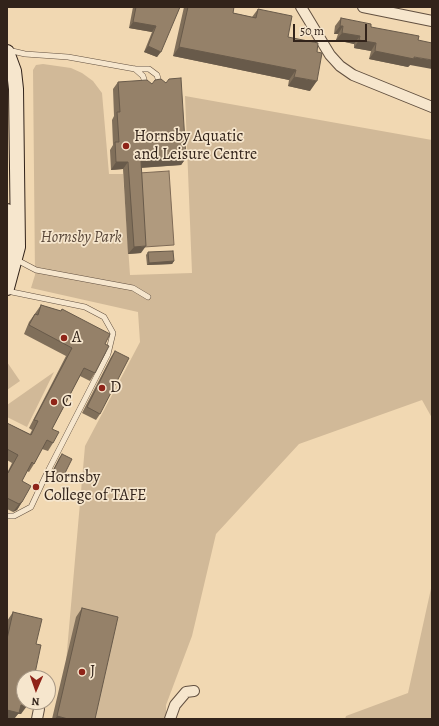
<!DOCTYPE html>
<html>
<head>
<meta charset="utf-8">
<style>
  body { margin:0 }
  #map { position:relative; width:439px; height:726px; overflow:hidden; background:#f1d8b2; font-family:Alegreya,serif }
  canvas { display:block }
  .frame { position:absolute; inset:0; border:8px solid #32231a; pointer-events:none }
  .north { position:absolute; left:16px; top:670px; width:40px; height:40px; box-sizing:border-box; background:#f6e6cd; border:1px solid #a89885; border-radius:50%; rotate:182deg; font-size:11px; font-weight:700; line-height:16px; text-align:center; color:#32231a }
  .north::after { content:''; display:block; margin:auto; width:14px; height:18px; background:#8f2418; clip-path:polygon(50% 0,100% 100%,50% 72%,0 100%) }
  .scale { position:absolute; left:293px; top:24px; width:74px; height:18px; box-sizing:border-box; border:2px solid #32231a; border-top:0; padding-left:5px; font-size:12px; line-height:14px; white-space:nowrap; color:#32231a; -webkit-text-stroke:3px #f6e6cd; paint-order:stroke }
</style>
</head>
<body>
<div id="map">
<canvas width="439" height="726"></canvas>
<div class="frame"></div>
<div class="north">N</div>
<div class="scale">50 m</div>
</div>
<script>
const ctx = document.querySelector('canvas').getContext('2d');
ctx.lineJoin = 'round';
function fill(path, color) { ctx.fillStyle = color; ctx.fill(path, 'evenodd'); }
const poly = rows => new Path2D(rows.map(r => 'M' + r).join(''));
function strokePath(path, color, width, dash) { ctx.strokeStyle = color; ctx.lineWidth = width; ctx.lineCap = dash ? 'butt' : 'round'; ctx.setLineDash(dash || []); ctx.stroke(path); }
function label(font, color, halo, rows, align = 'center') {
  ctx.font = font + ' Alegreya,serif'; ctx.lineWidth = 3.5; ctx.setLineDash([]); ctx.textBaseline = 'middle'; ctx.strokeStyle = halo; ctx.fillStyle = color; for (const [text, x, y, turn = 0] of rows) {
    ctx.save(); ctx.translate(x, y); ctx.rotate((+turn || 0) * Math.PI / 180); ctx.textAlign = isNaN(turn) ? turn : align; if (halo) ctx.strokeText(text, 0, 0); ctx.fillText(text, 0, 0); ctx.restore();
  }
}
const green = poly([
  [43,64,71,68,82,73,93,81,102,93,109,174,123,174,130,275,192,273,185,96,432,140,432,418,422,400,299,444,216,534,192,636,166,705,166,719,61,719,85,446,140,342,138,312,31,288,35,275,33,70,36,65],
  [7,362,20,381,7,390],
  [54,372,27,427,7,417,7,405],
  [432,584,432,719,345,719,346,716,408,693]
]);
const water = poly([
  [169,171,174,245,144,247,139,173,169,171]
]);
const service = poly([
  [8,50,25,54,68,57,135,69,149,69,157,75,160,86],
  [135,69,143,76,146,86],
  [17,260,36,270,133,288,148,297],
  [7,291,85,307,104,317,113,333,108,354,46,475,31,507,14,516,7,516]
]);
const minor = poly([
  [301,7,330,55,340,66,353,75,432,107],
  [363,7,432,21],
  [37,719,39,709],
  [170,719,175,705,186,692,194,691]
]);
const secondary = poly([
  [7,52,14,71,16,89,18,247,7,288],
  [7,211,8,268]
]);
const wall = poly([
  [133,7,180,7,157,57,144,52,152,32,129,28],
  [184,7,234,7,233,13,252,17,258,9,288,37,310,91,288,86,289,80,173,56],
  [341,18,371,27,410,65,408,67,369,59,371,51,354,48,354,44,336,40,338,34,334,34,335,26],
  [118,82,186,158,181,165,141,168,141,253,128,254,123,169,111,170,110,150,113,145,112,120,114,116,113,89],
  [148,252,174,261,172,264,147,265,146,255],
  [41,305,61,311,62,309,105,344,95,373,90,381,80,376,52,429,53,443,48,451,42,449,34,464,29,472,27,471,22,481,22,502,17,510,13,512,7,509,7,473,12,463,7,460,7,423,30,434,32,430,29,428,66,356,24,334,29,322],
  [115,351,100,414,96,420,82,413,111,357],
  [62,454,62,479,59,483,49,478,59,458],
  [82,608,95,719,52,719,76,617],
  [13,612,36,644,21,714,18,714,14,719,7,719,7,621]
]);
const shadedWall = poly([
  [133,22,156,26,152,32,129,28],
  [340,26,343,26,338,34,334,34],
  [342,33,360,36,354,44,336,40],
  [359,40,376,43,371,51,354,48],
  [148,46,161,52,157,57,144,52],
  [179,47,296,70,289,80,173,56],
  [375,51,432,60,432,69,410,65,408,67,369,59],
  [294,77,317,81,310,91,288,86],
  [186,158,181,165,136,168,141,161],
  [116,162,128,162,123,169,111,170],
  [146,246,141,253,128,254,134,247],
  [174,261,172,264,147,265,149,263],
  [22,502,17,510,13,512,19,504],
  [21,705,27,706,21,714,18,714,14,719,7,719,7,710],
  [57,716,68,719,55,719]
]);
const building = poly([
  [136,7,180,7,161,52,148,46,156,26,133,22,136,7],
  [188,7,234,7,233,13,256,18,258,9,292,16,288,37,318,43,317,52,322,53,317,81,294,77,296,70,179,47,188,7],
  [341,18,371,24,371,27,419,36,418,40,432,43,432,60,414,57,414,59,375,51,376,43,359,40,360,36,342,33,343,26,340,26,341,18],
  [181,78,186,158,141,161,146,246,134,247,128,162,116,162,115,142,119,142,117,112,120,112,118,82,147,80,152,84,155,80,161,79,166,83,169,79,181,78],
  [173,251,174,261,149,263,148,252,173,251],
  [41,305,61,311,62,309,110,334,105,344,109,346,95,373,84,368,52,429,59,432,53,443,47,440,34,464,32,462,22,481,31,486,22,502,19,504,7,498,7,473,8,473,18,455,7,449,7,423,31,435,38,421,34,420,72,348,29,325,35,314,38,315,41,305],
  [115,351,129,358,100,414,87,407,115,351],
  [62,454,72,459,62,479,52,473,62,454],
  [82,608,118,617,95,719,68,719,57,716,82,608],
  [13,612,42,619,36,644,41,645,34,678,24,678,24,702,28,702,27,706,21,705,19,713,7,710,7,639,13,612]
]);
const markers = [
  [126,146,4,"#8f2418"],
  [64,338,4,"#8f2418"],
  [102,388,4,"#8f2418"],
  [54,402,4,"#8f2418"],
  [36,487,4,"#8f2418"],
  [82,672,4,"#8f2418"]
];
const poiNames = [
  ["Hornsby Aquatic",134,137],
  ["and Leisure Centre",134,155],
  ["A",72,338],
  ["D",110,388],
  ["C",62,402],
  ["Hornsby",44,478],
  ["College of TAFE",44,496],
  ["J",90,672]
];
const parkNames = [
  ["Hornsby Park",81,238]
];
fill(green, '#d1b998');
fill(water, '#b09a7e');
strokePath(water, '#7e6a56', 1);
strokePath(service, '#625040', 6);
strokePath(minor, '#625040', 12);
strokePath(secondary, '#32231a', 16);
strokePath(service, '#f6e6cd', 5);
strokePath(minor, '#f6e6cd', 10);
strokePath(secondary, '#f6e6cd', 14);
fill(wall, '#806f5a');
fill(shadedWall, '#685a4a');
fill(building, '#958169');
strokePath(building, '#685a4a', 1);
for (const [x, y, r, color] of markers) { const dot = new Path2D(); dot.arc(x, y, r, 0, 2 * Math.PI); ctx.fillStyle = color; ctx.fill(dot); strokePath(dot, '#f6e6cd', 1.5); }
label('16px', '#32231a', '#f6e6cd', poiNames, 'left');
label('italic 16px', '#5a483a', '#f6e6cd', parkNames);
</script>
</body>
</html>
